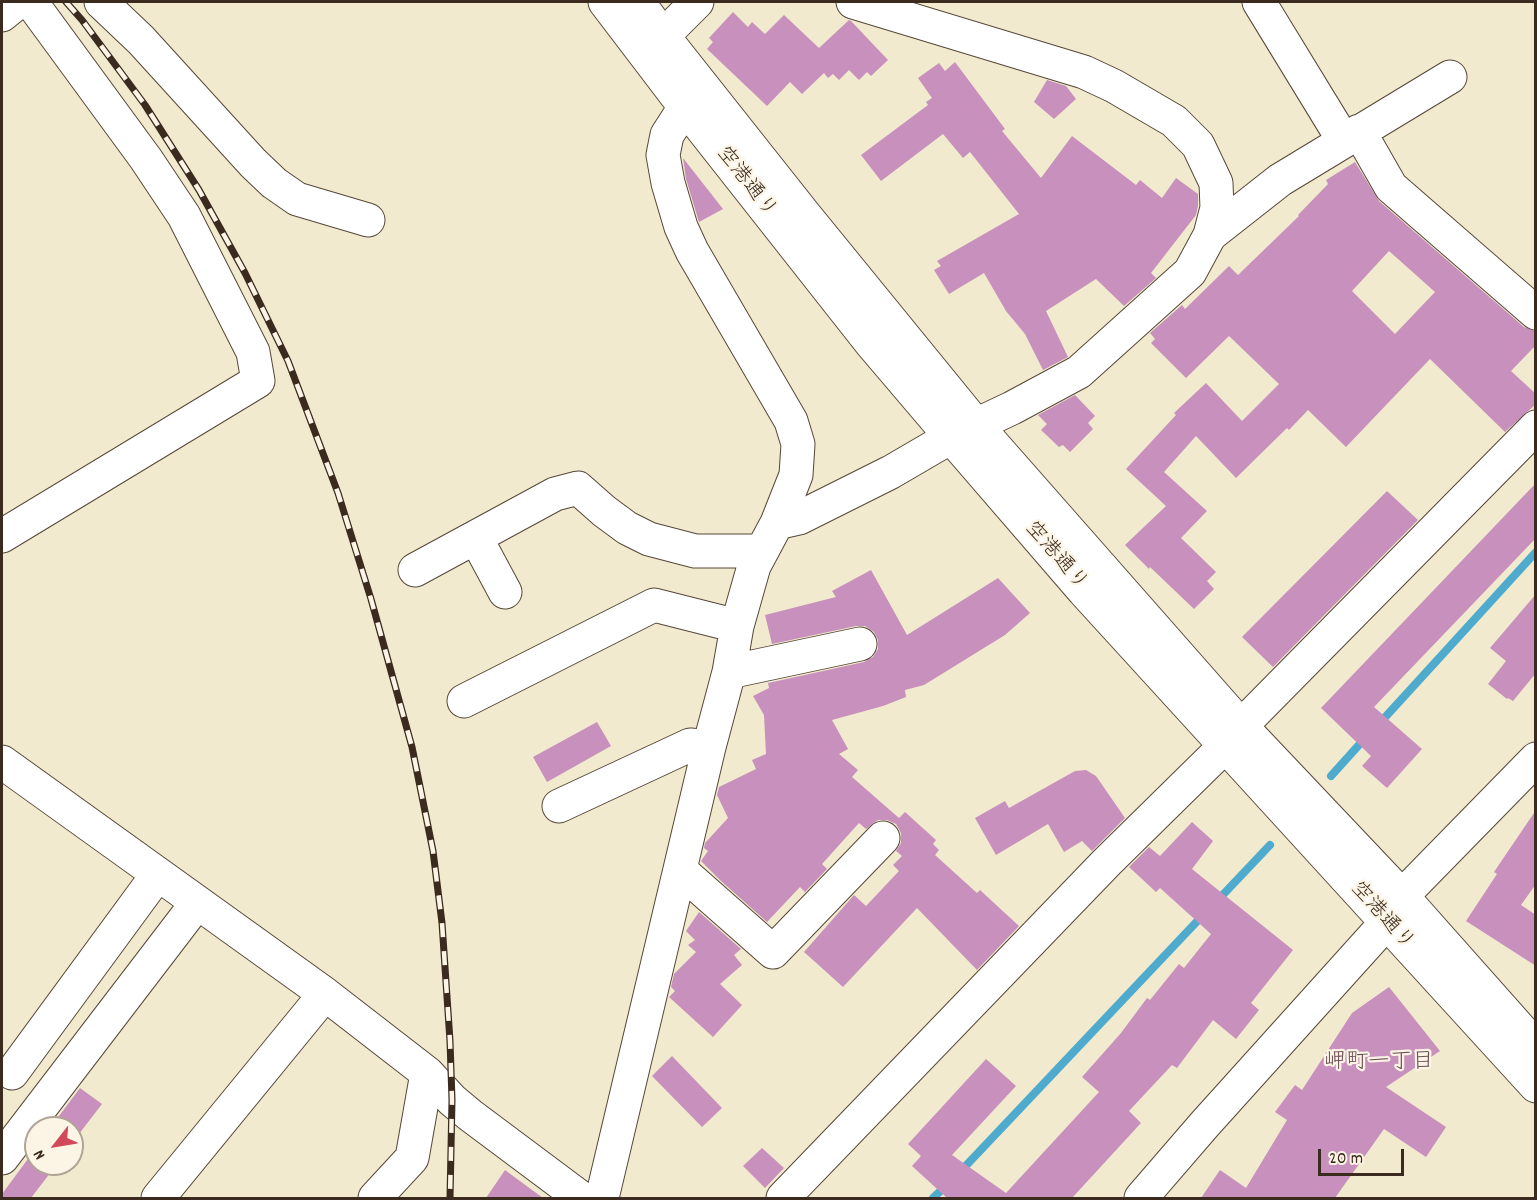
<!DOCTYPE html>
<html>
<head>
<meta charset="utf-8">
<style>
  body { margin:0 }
  #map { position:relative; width:1537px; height:1200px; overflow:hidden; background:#f1eace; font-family:Dekko,sans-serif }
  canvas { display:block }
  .frame { position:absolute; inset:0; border:3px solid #3b2a1e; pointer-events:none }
  .north { position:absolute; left:24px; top:1116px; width:60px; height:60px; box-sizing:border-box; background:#fcf5e5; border:2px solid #afa495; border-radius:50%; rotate:239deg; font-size:16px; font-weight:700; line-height:24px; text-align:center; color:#3b2a1e }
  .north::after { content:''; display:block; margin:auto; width:21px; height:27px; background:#d1495b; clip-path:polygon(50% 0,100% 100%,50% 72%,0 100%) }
  .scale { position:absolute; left:1318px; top:1149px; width:86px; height:27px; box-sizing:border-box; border:3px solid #3b2a1e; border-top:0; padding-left:8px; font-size:18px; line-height:21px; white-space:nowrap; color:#3b2a1e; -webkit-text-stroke:4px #fcf5e5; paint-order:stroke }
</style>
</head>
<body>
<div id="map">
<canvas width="1537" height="1200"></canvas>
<div class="frame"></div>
<div class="north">N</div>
<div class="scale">20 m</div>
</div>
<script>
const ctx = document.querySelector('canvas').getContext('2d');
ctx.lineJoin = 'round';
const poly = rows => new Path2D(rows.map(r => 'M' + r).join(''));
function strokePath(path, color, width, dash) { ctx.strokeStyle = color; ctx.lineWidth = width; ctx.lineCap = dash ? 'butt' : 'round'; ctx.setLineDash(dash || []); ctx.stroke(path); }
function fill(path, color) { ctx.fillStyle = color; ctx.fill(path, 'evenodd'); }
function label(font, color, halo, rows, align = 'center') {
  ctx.font = font + ' Dekko,"Klee One",sans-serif'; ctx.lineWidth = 4.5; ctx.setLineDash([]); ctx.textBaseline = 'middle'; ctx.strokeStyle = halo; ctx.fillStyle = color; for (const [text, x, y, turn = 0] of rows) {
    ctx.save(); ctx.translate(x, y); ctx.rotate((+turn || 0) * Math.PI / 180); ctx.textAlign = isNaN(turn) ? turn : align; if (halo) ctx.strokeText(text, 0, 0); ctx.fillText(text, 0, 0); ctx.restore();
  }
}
const stream = poly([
  [1378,725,1536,552],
  [1331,776,1367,736],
  [1217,901,1270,845],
  [959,1173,1204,914],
  [933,1198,948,1184]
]);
const building = poly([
  [733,12,748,27,752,22,765,34,784,15,819,48,849,20,851,21,888,60,871,76,867,72,859,80,849,70,839,80,833,74,828,78,824,73,802,94,790,82,767,106,707,49,713,42,709,38],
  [955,62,1005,129,1002,131,1041,178,1072,136,1136,185,1140,180,1162,198,1176,178,1198,194,1198,206,1196,215,1151,273,1156,278,1124,306,1096,279,1046,311,1068,357,1043,370,1025,334,1006,311,984,273,949,294,934,270,941,266,937,261,1019,214,970,152,963,158,943,134,881,181,861,155,928,105,926,102,932,98,918,78,939,63,945,71],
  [1047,80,1066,86,1076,99,1054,119,1034,102],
  [683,158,723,209,699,222,686,179],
  [1355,162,1379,201,1524,327,1536,331,1536,345,1511,371,1536,394,1536,404,1505,432,1430,359,1346,447,1308,410,1289,430,1287,428,1236,478,1196,436,1164,472,1207,511,1181,538,1216,572,1207,581,1214,589,1194,609,1150,567,1149,569,1125,545,1166,506,1126,469,1176,415,1174,413,1206,383,1242,421,1279,384,1229,336,1186,378,1151,343,1155,339,1150,333,1182,305,1185,309,1229,266,1238,275,1299,216,1298,215,1328,184,1326,180],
  [1389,251,1435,292,1395,334,1352,291],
  [1075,395,1095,416,1088,423,1093,429,1070,452,1063,445,1059,447,1041,430,1047,424,1038,415],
  [1536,483,1536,538,1374,707,1422,749,1387,788,1362,766,1371,756,1321,708],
  [1387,491,1418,520,1273,667,1242,637],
  [871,570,907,635,998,578,1030,613,1005,635,924,685,905,690,906,697,883,706,832,720,848,749,839,754,858,770,852,777,899,818,905,812,936,840,933,844,939,850,935,855,977,893,980,890,1019,926,977,970,917,908,843,987,804,952,854,895,866,906,899,871,893,865,902,856,896,851,901,843,901,833,896,824,887,820,878,820,866,829,859,823,822,864,827,869,805,892,800,887,767,922,721,881,701,861,708,851,704,848,705,843,728,818,717,795,719,787,756,769,752,760,766,754,764,715,753,696,769,688,768,683,864,662,873,657,878,649,878,640,874,632,865,626,856,626,772,644,765,615,836,597,832,591],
  [1536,594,1536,673,1513,701,1508,698,1507,699,1488,684,1506,661,1490,648],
  [597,722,611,746,547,782,533,757],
  [1086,770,1096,776,1125,818,1092,851,1082,841,1064,852,1048,824,996,855,975,818,1005,801,1009,808,1075,771],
  [1536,810,1536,884,1521,905,1536,915,1536,966,1466,921,1497,874,1494,872],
  [1192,822,1213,841,1192,869,1293,950,1251,1003,1259,1010,1236,1039,1213,1020,1177,1068,1172,1065,1129,1111,1141,1123,1072,1198,947,1198,912,1166,921,1156,908,1144,986,1059,1016,1086,952,1155,1006,1193,1099,1092,1082,1077,1121,1033,1147,998,1150,1000,1179,964,1184,968,1211,934,1160,888,1156,892,1129,867,1149,847,1160,856],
  [699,912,741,949,734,955,742,965,720,984,742,1005,713,1037,669,997,675,991,671,987,674,974,696,952,688,945,695,940,686,931],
  [1389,987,1440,1051,1386,1087,1446,1127,1426,1157,1384,1129,1335,1198,1201,1198,1220,1170,1246,1188,1287,1120,1275,1112,1295,1085,1302,1090,1352,1013],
  [672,1056,722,1108,702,1127,652,1076],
  [80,1088,102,1104,72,1143,72,1128,50,1128],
  [36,1148,36,1164,57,1164,31,1198,2,1198,2,1194],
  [762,1148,784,1168,765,1188,743,1166],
  [505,1170,543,1198,486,1198]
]);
const minor = poly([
  [101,2,141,40,253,163,274,183,297,199,368,220],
  [605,2,685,107,871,343,951,437,1084,591,1536,1086],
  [638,2,663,36,804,214,976,425,1241,726,1402,896,1536,1047],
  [853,2,1084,72,1114,86,1174,121,1198,145,1216,183,1217,208,1210,235,1190,272,1079,372,1012,408,976,425],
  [1259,2,1344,141],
  [2,15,18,2],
  [663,36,697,2],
  [1359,131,1391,187,1536,313],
  [1210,235,1280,180,1450,77],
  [777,523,799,518,891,472,951,437],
  [2,536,258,381,253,352,184,216,146,159,31,2],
  [476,538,505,592],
  [415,570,555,494,578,488,604,511,627,528,649,539,695,551,762,551],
  [729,672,860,644],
  [464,701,654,605,737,626],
  [1241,726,1536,427],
  [2,762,325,994,427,1073,452,1100,470,1115,581,1198],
  [559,806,690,745,709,747],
  [680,870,773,952,883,838],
  [12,1073,158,874],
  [2,1158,197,903],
  [158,1198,325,994],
  [375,1198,412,1158,427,1073],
  [602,1198,709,747,729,672,737,626,754,566,777,523,796,475,798,444,791,421,692,251,681,227,668,183,663,155,667,135,685,107],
  [783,1198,1107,862,1225,746],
  [1141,1198,1204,1125,1386,923,1402,896,1536,759]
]);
const rail = poly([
  [66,2,82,20,145,105,199,190,245,273,288,361,338,493,371,599,412,747,433,851,442,923,450,1041,452,1100,450,1198]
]);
const streetNames = [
  ["空港通り",745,183,52],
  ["空港通り",1055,557,49],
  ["空港通り",1381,917,48]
];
const neighbourhoodNames = [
  ["岬町一丁目",1379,1064]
];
strokePath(stream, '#4fabcd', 8);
fill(building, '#c890bc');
strokePath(minor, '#564738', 35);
strokePath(minor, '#fff', 33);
strokePath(rail, '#3b2a1e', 7);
strokePath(rail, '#fcf5e5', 4.5, [14]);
label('21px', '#3b2a1e', '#fcf5e5', streetNames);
label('22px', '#6c4e55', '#fcf5e5', neighbourhoodNames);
</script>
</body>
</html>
